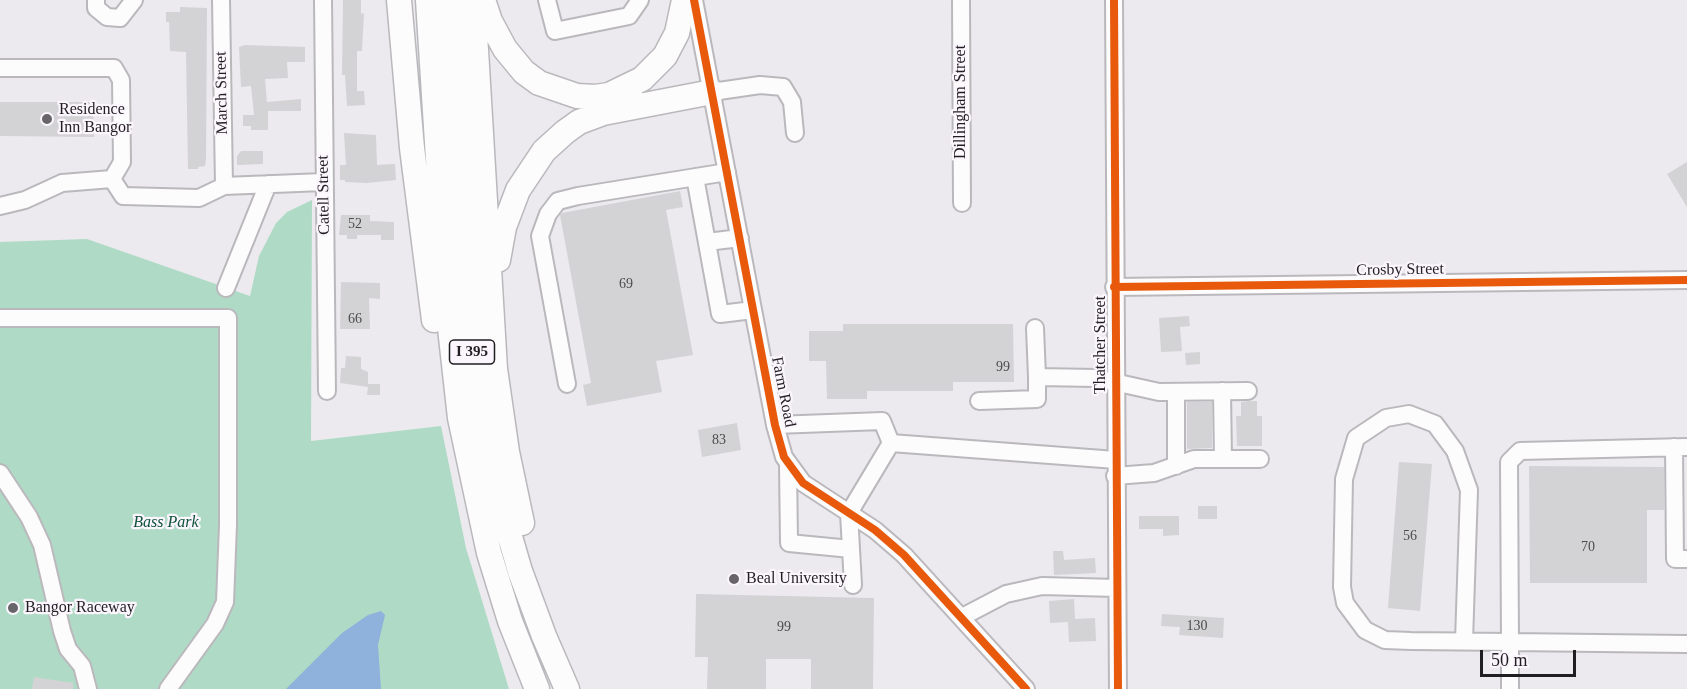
<!DOCTYPE html>
<html>
<head>
<meta charset="utf-8">
<style>
  body { margin:0 }
  #map { position:relative; width:1687px; height:689px; overflow:hidden; background:#eceaee; font-family:"Times New Roman",serif }
  canvas { display:block }
  .scale { position:absolute; left:1480px; top:650px; width:96px; height:27px; box-sizing:border-box; border:3px solid #201e21; border-top:0; padding-left:8px; font-size:18px; line-height:21px; white-space:nowrap; color:#201e21; -webkit-text-stroke:4px #fbf5fd; paint-order:stroke }
</style>
</head>
<body>
<div id="map">
<canvas width="1687" height="689"></canvas>
<div class="scale">50 m</div>
</div>
<script>
const ctx = document.querySelector('canvas').getContext('2d');
ctx.lineJoin = 'round';
function fill(path, color) { ctx.fillStyle = color; ctx.fill(path, 'evenodd'); }
const poly = rows => new Path2D(rows.map(r => 'M' + r).join(''));
function strokePath(path, color, width, dash) { ctx.strokeStyle = color; ctx.lineWidth = width; ctx.lineCap = dash ? 'butt' : 'round'; ctx.setLineDash(dash || []); ctx.stroke(path); }
function label(font, color, halo, rows, align = 'center') {
  ctx.font = font + ' "Times New Roman",serif'; ctx.lineWidth = 4.5; ctx.setLineDash([]); ctx.textBaseline = 'middle'; ctx.strokeStyle = halo; ctx.fillStyle = color; for (const [text, x, y, turn = 0] of rows) {
    ctx.save(); ctx.translate(x, y); ctx.rotate((+turn || 0) * Math.PI / 180); ctx.textAlign = isNaN(turn) ? turn : align; if (halo) ctx.strokeText(text, 0, 0); ctx.fillText(text, 0, 0); ctx.restore();
  }
}
const green = poly([
  [312,200,311,441,441,426,466,548,509,689,0,689,0,242,87,239,250,296,259,256,276,223,287,212]
]);
const water = poly([
  [381,611,385,615,378,645,381,689,286,689,342,633,368,615]
]);
const building = poly([
  [343,0,361,0,361,14,364,13,362,51,357,51,357,91,364,91,365,105,347,106,345,75,342,75],
  [180,7,207,8,206,159,205,166,198,167,198,169,188,169,186,52,170,51,169,22,166,22,166,12,180,12],
  [245,45,305,47,305,62,287,62,288,78,265,79,267,102,301,99,301,111,268,111,268,130,251,130,251,126,243,126,243,115,254,115,251,86,241,87,239,47],
  [0,102,93,102,94,137,0,136],
  [344,133,376,135,377,165,395,164,396,180,367,183,345,182,345,180,340,180,340,165,346,165],
  [241,151,263,151,263,164,237,165,237,156],
  [1687,162,1687,207,1667,174],
  [680,191,683,207,666,210,693,355,656,361,662,392,587,406,583,385,591,383,560,215,562,213],
  [341,215,370,215,370,221,394,222,394,240,381,240,381,235,357,235,357,239,347,239,347,235,339,235],
  [341,282,380,283,380,299,369,298,370,329,340,329],
  [1189,316,1190,326,1180,327,1182,351,1161,352,1159,318],
  [843,324,1013,324,1014,382,953,382,953,391,867,391,867,399,827,399,826,361,809,361,809,331,843,331],
  [1200,352,1200,364,1186,365,1185,353],
  [346,356,361,357,361,369,368,372,368,384,380,384,380,395,367,395,368,387,340,383,341,368,345,368],
  [1249,401,1257,401,1257,416,1262,416,1262,446,1237,446,1236,416,1241,416,1241,402],
  [1187,402,1212,402,1212,448,1187,449],
  [737,423,741,450,702,457,698,430],
  [1399,462,1432,464,1420,611,1388,608],
  [1529,466,1664,467,1664,510,1647,510,1647,583,1530,583],
  [1198,506,1217,506,1217,519,1198,519],
  [1139,516,1179,516,1179,535,1163,536,1163,529,1139,529],
  [1053,551,1063,551,1064,560,1095,558,1096,573,1054,575],
  [696,594,874,598,873,689,811,689,811,659,766,659,766,689,707,689,708,657,695,657],
  [1074,599,1075,619,1095,618,1096,641,1069,642,1068,622,1050,623,1049,601],
  [1162,614,1224,618,1223,638,1179,635,1180,627,1161,626],
  [34,677,73,683,73,689,32,689]
]);
const minor = poly([
  [96,0,96,8,107,17,120,18,134,0],
  [221,0,224,186],
  [323,0,327,391],
  [547,0,555,31,629,16,640,0],
  [694,0,775,425,784,457,803,483,875,530,904,555,1026,689],
  [961,0,962,203],
  [1114,0,1118,689],
  [0,68,114,68,121,80,122,162,112,179,62,183,25,200,0,206],
  [712,92,760,85,783,87,792,102,795,133],
  [695,177,720,314,753,310],
  [112,179,123,196,199,198,224,186,323,182],
  [707,242,740,238],
  [1114,287,1687,280],
  [226,288,268,184],
  [0,318,228,318,228,525,225,602,215,624,168,689],
  [1035,328,1037,377,1096,378,1159,392,1248,391],
  [567,384,540,236,548,214,558,201,578,196,727,172],
  [1222,391,1223,459],
  [1176,392,1176,466],
  [979,401,1037,399,1037,377],
  [775,425,882,421,891,443],
  [1674,447,1675,559,1687,559],
  [788,465,789,543,851,549,849,513,891,443,1116,460],
  [0,473,29,517,42,545,62,631,68,649,82,666,88,689],
  [1115,476,1154,473,1194,459,1260,459],
  [851,549,853,585],
  [962,617,1006,594,1042,586,1116,588],
  [1464,641,1469,490,1455,451,1435,424,1409,414,1386,418,1356,438,1344,479,1342,587,1345,603,1365,630,1385,640,1411,641,1510,642,1509,462,1520,451,1687,447],
  [1510,689,1510,642,1687,644]
]);
const highway = poly([
  [399,0,412,148,434,320],
  [428,0,447,301,460,418,489,553,510,621,537,689],
  [449,0,466,285,481,418,501,506,520,571,544,636,567,689],
  [473,0,495,369,507,452,522,523],
  [483,0,490,21,505,49,524,72,539,83,577,96,595,97,630,92],
  [611,94,642,79,665,56,677,33,684,0],
  [498,260,504,227,518,190,544,151,565,132,579,122,603,113,712,92]
]);
const cycleway = poly([
  [694,0,775,425,784,457,803,483,875,530,904,555,1026,689],
  [1114,0,1118,689],
  [1114,287,1687,280]
]);
const markers = [
  [47,119,6,"#676569"],
  [734,579,6,"#676569"],
  [13,608,6,"#676569"]
];
const numberNames = [
  ["52",355,224],
  ["69",626,284],
  ["66",355,319],
  ["99",1003,367],
  ["83",719,440],
  ["56",1410,536],
  ["70",1588,547],
  ["130",1197,626],
  ["99",784,627]
];
const shields = [
  [472,352,45]
];
const shieldNames = [
  ["I 395",472,352]
];
const streetNames = [
  ["March Street",222,93,-91],
  ["Dillingham Street",961,102,-90],
  ["Catell Street",324,195,-91],
  ["Crosby Street",1400,270,-1],
  ["Thatcher Street",1101,345,-90],
  ["Farm Road",783,392,79]
];
const poiNames = [
  ["Residence",59,110],
  ["Inn Bangor",59,128],
  ["Beal University",746,579],
  ["Bangor Raceway",25,608]
];
const parkNames = [
  ["Bass Park",166,523]
];
fill(green, '#afdbc6');
fill(water, '#8eb2dc');
fill(building, '#d3d2d5');
strokePath(minor, '#bab8bc', 20);
strokePath(highway, '#bab8bc', 27);
strokePath(minor, '#fcfcfc', 16);
strokePath(highway, '#fcfcfc', 24);
strokePath(cycleway, '#e8590c', 8);
for (const [x, y, r, color] of markers) { const dot = new Path2D(); dot.arc(x, y, r, 0, 2 * Math.PI); ctx.fillStyle = color; ctx.fill(dot); strokePath(dot, '#fbf5fd', 2); }
label('14px', '#4d4b4e', null, numberNames);
for (const [x, y, w] of shields) { const box = new Path2D(); box.roundRect(x - w / 2, y - 12, w, 24, 4.5); ctx.fillStyle = '#fbf5fd'; ctx.fill(box); strokePath(box, '#201e21', 1.5); }
label('bold 15px', '#201e21', null, shieldNames);
label('16px', '#201e21', '#fbf5fd', streetNames);
label('16px', '#201e21', '#fbf5fd', poiNames, 'left');
label('italic 16px', '#0f5237', '#fbf5fd', parkNames);
</script>
</body>
</html>
